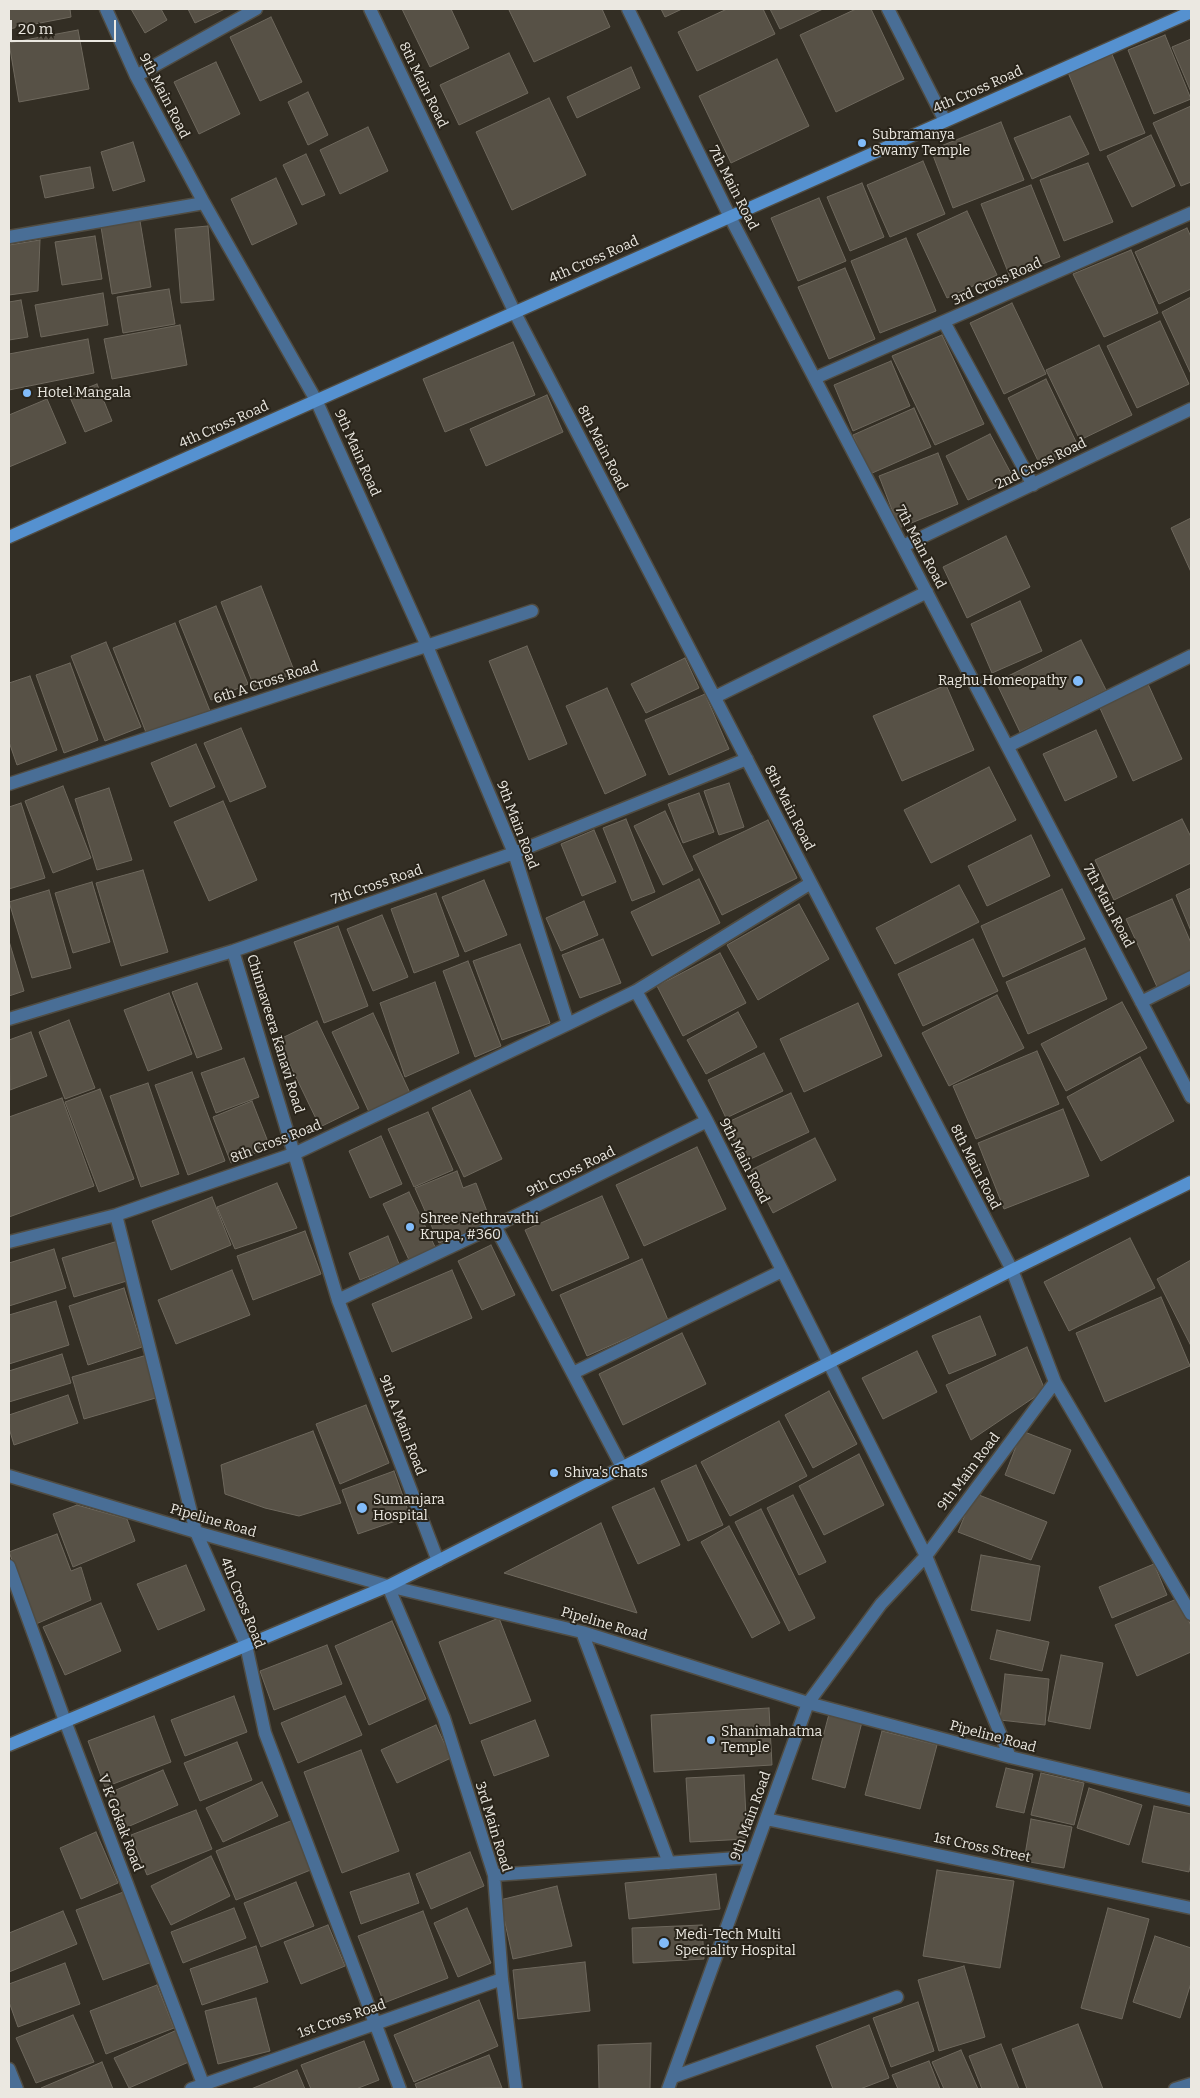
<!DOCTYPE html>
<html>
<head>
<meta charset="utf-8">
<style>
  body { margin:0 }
  #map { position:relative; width:1200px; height:2098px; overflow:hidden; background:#332e24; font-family:Bitter,serif }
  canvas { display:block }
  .frame { position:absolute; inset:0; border:10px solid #ebe8e1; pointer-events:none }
  .scale { position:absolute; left:10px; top:20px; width:106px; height:22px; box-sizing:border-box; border:2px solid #ebe8e1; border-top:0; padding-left:6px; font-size:15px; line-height:18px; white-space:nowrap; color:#ebe8e1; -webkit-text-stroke:4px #29241a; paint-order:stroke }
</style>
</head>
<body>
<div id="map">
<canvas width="1200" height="2098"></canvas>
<div class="frame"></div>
<div class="scale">20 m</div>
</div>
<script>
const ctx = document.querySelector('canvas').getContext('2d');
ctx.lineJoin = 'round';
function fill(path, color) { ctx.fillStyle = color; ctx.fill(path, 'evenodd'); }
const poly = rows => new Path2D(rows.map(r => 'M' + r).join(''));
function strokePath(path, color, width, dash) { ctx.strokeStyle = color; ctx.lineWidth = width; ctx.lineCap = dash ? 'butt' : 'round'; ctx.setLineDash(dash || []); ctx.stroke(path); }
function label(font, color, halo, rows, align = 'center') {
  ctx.font = font + ' Bitter,serif'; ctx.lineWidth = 4; ctx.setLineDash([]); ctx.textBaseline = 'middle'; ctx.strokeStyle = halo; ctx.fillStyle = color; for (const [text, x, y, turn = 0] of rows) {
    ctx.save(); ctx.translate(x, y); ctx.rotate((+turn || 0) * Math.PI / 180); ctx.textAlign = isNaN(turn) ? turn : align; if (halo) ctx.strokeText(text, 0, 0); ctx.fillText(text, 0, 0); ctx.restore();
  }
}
const building = poly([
  [9,9,70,9,71,17,9,29,9,9],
  [131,9,161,9,167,20,145,33,131,9],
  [188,9,225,9,195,23,188,9],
  [402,9,451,9,469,48,430,67,402,9],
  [511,9,602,9,610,27,534,62,509,10,511,9],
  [661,9,682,9,665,17,661,9],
  [727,9,763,9,775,34,697,71,678,32,727,9],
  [770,9,823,9,780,29,770,9],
  [856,9,871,9,904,79,836,112,800,35,856,9],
  [271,17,302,82,260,101,230,37,271,17],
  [78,30,89,89,19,102,9,43,78,30],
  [1165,35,1191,99,1154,114,1128,50,1165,35],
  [1191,39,1191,92,1172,47,1191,39],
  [1111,52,1145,133,1100,151,1067,70,1111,52],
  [509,53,528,93,459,125,440,85,509,53],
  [777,59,809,126,731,163,699,96,777,59],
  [216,62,240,114,199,134,174,82,216,62],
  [631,67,640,88,577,118,567,97,631,67],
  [308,92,328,135,308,145,288,102,308,92],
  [549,98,586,175,512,210,476,132,549,98],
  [1191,106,1191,182,1181,186,1153,123,1191,106],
  [1070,116,1089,154,1032,179,1014,138,1070,116],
  [1001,122,1024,180,953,208,931,150,1001,122],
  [368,127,388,171,340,194,320,150,368,127],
  [1151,135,1175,186,1132,207,1107,156,1151,135],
  [133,142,145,181,113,191,101,152,133,142],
  [306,154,325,195,302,205,283,165,306,154],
  [923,161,945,214,890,237,867,185,923,161],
  [1088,163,1113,222,1064,241,1040,180,1088,163],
  [90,167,94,188,45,198,40,176,90,167],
  [276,178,297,224,252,245,231,199,276,178],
  [862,183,884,237,850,251,827,197,862,183],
  [1031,185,1060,257,1010,277,981,204,1031,185],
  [819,198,846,261,798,281,771,218,819,198],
  [967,211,997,275,947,298,917,234,967,211],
  [140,221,151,287,112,294,101,227,140,221],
  [208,226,214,300,181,303,175,229,208,226],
  [1187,228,1191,237,1191,289,1159,304,1135,252,1187,228],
  [95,236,102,279,62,285,55,242,95,236],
  [906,238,936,311,880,333,851,261,906,238],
  [40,240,38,291,9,295,9,245,40,240],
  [1131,250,1158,313,1104,337,1073,274,1131,250],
  [845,268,875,339,829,359,798,287,845,268],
  [169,289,175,324,123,333,117,297,169,289],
  [103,293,108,325,41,337,35,305,103,293],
  [1191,297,1191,374,1162,312,1191,297],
  [21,300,28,337,9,340,9,302,21,300],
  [1012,303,1046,374,1004,394,970,323,1012,303],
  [1160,321,1189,384,1137,408,1107,346,1160,321],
  [180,325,187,365,112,379,104,339,180,325],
  [942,335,984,424,935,445,892,356,942,335],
  [88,339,94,373,9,390,9,354,88,339],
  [513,342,535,395,445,432,423,379,513,342],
  [1099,345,1132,415,1080,440,1046,370,1099,345],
  [891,361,910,406,853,431,834,385,891,361],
  [1046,379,1079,448,1041,467,1008,398,1046,379],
  [97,384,112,421,85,432,69,395,97,384],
  [547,395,563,432,486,466,470,429,547,395],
  [47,399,66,443,9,467,9,415,47,399],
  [914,408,931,447,870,474,853,435,914,408],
  [990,434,1014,479,968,500,946,456,990,434],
  [938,453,958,504,899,528,879,476,938,453],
  [1191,518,1191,572,1171,528,1191,518],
  [1006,536,1030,587,967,618,943,567,1006,536],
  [261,586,295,673,255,689,221,602,261,586],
  [1020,601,1042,651,992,673,971,624,1020,601],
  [216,606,248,684,211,700,179,621,216,606],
  [175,623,210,711,147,735,113,648,175,623],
  [1081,640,1106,690,1020,732,996,682,1081,640],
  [106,642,141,727,105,741,71,656,106,642],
  [527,646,567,744,529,760,489,661,527,646],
  [685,658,699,688,646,713,631,684,685,658],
  [70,663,98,740,64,753,36,675,70,663],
  [30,676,57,750,17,765,9,742,9,683,30,676],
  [1148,684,1182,759,1133,781,1099,706,1148,684],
  [946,685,974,750,902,781,873,716,946,685],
  [607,688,646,775,605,794,566,706,607,688],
  [705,694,729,749,669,775,645,720,705,694],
  [241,728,266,787,230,802,204,743,241,728],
  [1096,730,1117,777,1065,801,1043,754,1096,730],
  [196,744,215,787,170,807,151,763,196,744],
  [989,767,1016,820,931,863,904,810,989,767],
  [729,783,744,827,719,835,704,791,729,783],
  [63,786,91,858,53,873,25,801,63,786],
  [109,788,132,860,97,870,75,799,109,788],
  [699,793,714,832,683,843,668,804,699,793],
  [223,801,257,880,209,901,174,822,223,801],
  [21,803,45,878,9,889,9,807,21,803],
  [665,811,693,870,663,885,634,826,665,811],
  [626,819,655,892,632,901,603,828,626,819],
  [1182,819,1191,837,1191,863,1114,900,1095,860,1182,819],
  [768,820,797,878,722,915,693,856,768,820],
  [594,830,616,882,582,896,561,844,594,830],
  [1031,835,1050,876,987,906,968,866,1031,835],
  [143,870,168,952,121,966,96,883,143,870],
  [699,879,720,923,652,956,631,912,699,879],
  [484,880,507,935,465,952,442,897,484,880],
  [92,882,110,942,73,953,55,893,92,882],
  [959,885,979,922,895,964,876,928,959,885],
  [1191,888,1191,931,1176,895,1191,888],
  [1062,889,1085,939,1003,977,981,926,1062,889],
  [49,890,71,968,32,978,9,902,49,890],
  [436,893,459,956,414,973,391,909,436,893],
  [1172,899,1191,943,1191,974,1158,989,1126,919,1172,899],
  [584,901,598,935,561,951,546,918,584,901],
  [799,904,829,959,758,1000,727,945,799,904],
  [382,915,408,977,373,991,347,929,382,915],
  [338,926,368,1006,324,1023,294,942,338,926],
  [603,939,621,983,580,998,562,955,603,939],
  [973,939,998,991,923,1026,898,974,973,939],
  [9,941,24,991,9,996,9,941],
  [520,944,550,1023,502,1040,473,961,520,944],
  [1085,948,1107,999,1028,1034,1006,982,1085,948],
  [720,953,746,1003,683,1036,657,986,720,953],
  [468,961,501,1046,475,1057,443,971,468,961],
  [435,982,459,1053,405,1077,380,1003,435,982],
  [197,983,222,1049,197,1058,172,992,197,983],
  [169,993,192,1054,148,1071,124,1010,169,993],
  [997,995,1024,1048,949,1086,922,1033,997,995],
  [1122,1002,1147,1048,1066,1091,1041,1044,1122,1002],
  [858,1003,882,1056,804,1092,780,1039,858,1003],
  [738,1012,757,1047,706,1074,687,1040,738,1012],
  [373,1013,410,1093,369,1112,332,1032,373,1013],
  [69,1020,95,1088,65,1099,39,1032,69,1020],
  [317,1021,359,1108,320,1127,278,1040,317,1021],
  [31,1032,47,1076,10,1090,9,1040,31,1032],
  [1037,1051,1059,1104,976,1139,953,1086,1037,1051],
  [764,1053,783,1091,726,1118,708,1080,764,1053],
  [1140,1057,1174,1121,1101,1161,1067,1097,1140,1057],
  [244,1058,259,1097,216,1113,201,1073,244,1058],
  [192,1072,225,1161,188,1175,155,1085,192,1072],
  [148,1083,179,1174,141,1187,110,1096,148,1083],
  [100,1089,134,1179,99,1192,65,1102,100,1089],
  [470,1090,502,1159,464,1177,432,1108,470,1090],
  [791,1093,809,1132,744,1162,726,1123,791,1093],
  [62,1098,94,1186,9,1217,9,1117,62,1098],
  [252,1101,270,1147,231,1163,213,1117,252,1101],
  [1063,1109,1089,1176,1004,1209,978,1143,1063,1109],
  [428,1112,453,1170,414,1187,388,1129,428,1112],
  [381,1136,402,1184,370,1198,349,1151,381,1136],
  [815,1138,836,1180,773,1213,751,1170,815,1138],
  [697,1147,726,1209,644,1246,616,1185,697,1147],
  [457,1171,463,1188,476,1183,491,1222,439,1243,415,1188,457,1171],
  [277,1183,297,1228,235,1249,217,1207,277,1183],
  [409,1192,436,1249,410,1262,383,1204,409,1192],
  [602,1196,629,1258,552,1291,525,1230,602,1196],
  [212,1197,231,1245,171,1270,152,1221,212,1197],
  [305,1231,321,1274,253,1300,237,1256,305,1231],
  [388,1236,399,1264,360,1280,349,1253,388,1236],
  [1130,1238,1155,1288,1069,1331,1044,1282,1130,1238],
  [118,1241,130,1280,74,1297,62,1258,118,1241],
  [491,1245,515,1295,482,1310,458,1261,491,1245],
  [54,1249,66,1288,9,1306,9,1263,54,1249],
  [642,1259,668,1320,587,1356,560,1295,642,1259],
  [1191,1260,1191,1346,1157,1279,1191,1260],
  [232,1270,250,1315,176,1344,158,1300,232,1270],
  [452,1270,472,1318,392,1352,372,1304,452,1270],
  [124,1288,142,1347,88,1365,69,1306,124,1288],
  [1161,1297,1190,1366,1105,1402,1076,1333,1161,1297],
  [56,1301,69,1345,9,1364,9,1315,56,1301],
  [980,1316,996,1355,949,1374,932,1336,980,1316],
  [682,1333,706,1384,623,1425,599,1374,682,1333],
  [1027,1347,1045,1390,971,1440,946,1385,1027,1347],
  [917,1351,937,1392,883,1419,862,1378,917,1351],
  [62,1354,71,1383,9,1402,9,1371,62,1354],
  [147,1355,159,1397,84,1419,72,1377,147,1355],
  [829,1391,857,1444,813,1468,785,1415,829,1391],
  [68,1395,78,1423,14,1445,9,1428,9,1415,68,1395],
  [366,1405,389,1463,340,1484,316,1424,366,1405],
  [779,1421,807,1476,730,1516,701,1462,779,1421],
  [313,1431,341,1503,299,1516,265,1508,225,1494,221,1465,313,1431],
  [1022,1431,1071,1450,1054,1494,1005,1475,1022,1431],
  [859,1454,884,1505,824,1535,799,1486,859,1454],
  [696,1465,723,1525,688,1541,661,1481,696,1465],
  [394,1471,410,1516,358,1534,342,1490,394,1471],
  [654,1488,680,1545,638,1564,612,1507,654,1488],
  [974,1493,1047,1522,1031,1560,958,1532,974,1493],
  [793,1495,826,1562,799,1575,767,1508,793,1495],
  [77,1505,127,1519,135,1541,73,1567,53,1514,77,1505],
  [761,1509,815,1618,789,1631,735,1522,761,1509],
  [601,1523,637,1613,504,1573,601,1523],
  [729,1526,780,1623,752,1638,701,1542,729,1526],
  [57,1534,71,1571,81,1567,91,1600,36,1624,9,1552,57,1534],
  [981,1555,1040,1566,1030,1621,971,1610,981,1555],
  [1154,1564,1167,1595,1112,1618,1099,1587,1154,1564],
  [186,1565,205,1610,158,1630,137,1584,186,1565],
  [1179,1598,1191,1626,1191,1652,1137,1676,1115,1625,1179,1598],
  [101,1603,121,1651,65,1675,43,1627,101,1603],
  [499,1618,531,1701,470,1724,439,1642,499,1618],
  [392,1621,426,1699,369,1725,335,1646,392,1621],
  [997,1630,1049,1642,1042,1671,990,1659,997,1630],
  [327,1645,342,1684,274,1710,260,1671,327,1645],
  [1061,1655,1103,1663,1090,1729,1048,1721,1061,1655],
  [1005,1674,1049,1679,1045,1725,1000,1720,1005,1674],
  [234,1696,247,1732,185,1756,171,1720,234,1696],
  [345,1696,362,1735,298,1763,281,1723,345,1696],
  [769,1708,772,1765,654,1772,651,1715,769,1708],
  [829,1714,862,1722,845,1788,812,1779,829,1714],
  [154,1716,171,1762,105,1787,88,1741,154,1716],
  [535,1720,549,1756,494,1776,481,1741,535,1720],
  [436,1725,451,1758,397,1783,381,1750,436,1725],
  [882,1731,937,1745,920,1809,865,1795,882,1731],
  [237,1742,252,1780,200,1801,184,1763,237,1742],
  [361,1750,399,1851,342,1873,304,1772,361,1750],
  [1006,1768,1033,1774,1024,1813,996,1807,1006,1768],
  [163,1770,178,1805,125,1828,109,1793,163,1770],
  [1041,1773,1084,1783,1074,1825,1031,1815,1041,1773],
  [744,1775,747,1839,690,1842,686,1778,744,1775],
  [262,1782,278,1816,223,1842,206,1808,262,1782],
  [1089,1788,1142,1805,1129,1845,1077,1828,1089,1788],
  [1154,1806,1191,1814,1191,1861,1189,1872,1142,1862,1154,1806],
  [196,1810,212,1849,147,1875,131,1835,196,1810],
  [1031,1819,1072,1827,1064,1868,1024,1861,1031,1819],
  [293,1820,313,1869,236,1900,216,1851,293,1820],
  [96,1832,118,1883,81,1899,60,1848,96,1832],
  [470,1852,484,1886,431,1909,416,1874,470,1852],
  [211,1856,230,1896,171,1925,151,1886,211,1856],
  [937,1870,1014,1881,1000,1968,923,1956,937,1870],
  [409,1873,419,1903,361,1924,350,1892,409,1873],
  [716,1874,720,1909,629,1919,625,1883,716,1874],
  [296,1882,314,1926,261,1947,244,1903,296,1882],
  [557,1886,572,1946,513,1959,500,1900,557,1886],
  [126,1891,152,1962,103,1980,76,1910,126,1891],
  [234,1908,246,1938,183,1963,171,1932,234,1908],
  [467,1908,491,1963,458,1977,434,1923,467,1908],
  [1108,1908,1149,1919,1122,2019,1081,2008,1108,1908],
  [63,1911,77,1944,9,1972,9,1933,63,1911],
  [423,1911,448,1978,384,2003,358,1936,423,1911],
  [328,1925,345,1966,301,1984,284,1942,328,1925],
  [702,1925,704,1959,633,1963,632,1928,702,1925],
  [1155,1936,1191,1948,1191,1983,1180,2018,1133,2002,1155,1936],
  [256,1946,268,1982,202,2005,190,1969,256,1946],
  [585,1962,590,2011,518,2019,513,1970,585,1962],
  [65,1963,80,2004,18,2027,9,2002,9,1984,65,1963],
  [964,1966,985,2037,939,2051,918,1980,964,1966],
  [157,1985,174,2028,106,2054,90,2011,157,1985],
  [256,1998,270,2051,218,2064,205,2011,256,1998],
  [479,2000,498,2046,414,2082,394,2035,479,2000],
  [918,2002,934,2051,891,2067,873,2018,918,2002],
  [73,2015,94,2062,36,2083,16,2038,73,2015],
  [1078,2024,1103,2089,1027,2089,1012,2049,1078,2024],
  [869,2025,889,2078,860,2089,833,2089,816,2046,869,2025],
  [177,2030,191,2061,129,2088,114,2058,177,2030],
  [364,2041,379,2080,356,2089,311,2089,301,2065,364,2041],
  [651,2043,650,2089,599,2089,598,2045,651,2043],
  [1001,2044,1019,2089,982,2089,969,2056,1001,2044],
  [961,2050,978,2089,944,2089,932,2062,961,2050],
  [489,2055,502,2088,417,2089,415,2084,489,2055],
  [929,2061,940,2089,898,2089,892,2075,929,2061],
  [102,2062,113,2089,42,2089,41,2088,102,2062],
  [297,2070,305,2089,251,2089,297,2070]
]);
const minor = poly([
  [106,9,136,76,204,203,316,400,427,646,514,853,568,1024,636,991,707,1121,926,1556,1010,1757],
  [370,9,515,313,1012,1270,1055,1382,1191,1614],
  [628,9,729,215,1191,1097],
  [888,9,945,121],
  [136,76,256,9],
  [9,237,204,203],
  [944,322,1033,485],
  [815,378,1191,213],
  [903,546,1191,409],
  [715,697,927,592],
  [1008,746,1191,656],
  [9,784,532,611],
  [233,951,338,1300,438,1561],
  [636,991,811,883],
  [1141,1002,1191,977],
  [9,1019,233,951,514,853,747,759],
  [116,1215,196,1532,246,1645,265,1733,400,2089],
  [495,1226,622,1467],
  [9,1242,116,1215,296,1153,568,1024],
  [338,1300,495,1226,707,1121],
  [573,1373,782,1271],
  [9,1566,65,1721,205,2089],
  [388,1586,582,1632,808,1703,1010,1757,1191,1800],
  [388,1586,444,1718,494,1875,502,1979,516,2089],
  [582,1632,669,1863],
  [766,1819,1191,1908],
  [494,1875,752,1857],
  [9,2069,17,2089],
  [673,2077,897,1997],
  [191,2089,502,1979],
  [668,2089,808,1703,881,1604,926,1556,1055,1382],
  [1175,2089,1191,2084]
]);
const tertiary = poly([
  [9,1476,196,1532,388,1586]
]);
const secondary = poly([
  [9,537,1191,12],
  [9,1745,388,1586,1012,1270,1191,1182]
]);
const markers = [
  [862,143,5,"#82bcfa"],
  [27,393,5,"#82bcfa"],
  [1078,681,6,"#82bcfa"],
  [410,1227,5,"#82bcfa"],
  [554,1473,5,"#82bcfa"],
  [362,1508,6,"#82bcfa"],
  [711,1740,5,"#82bcfa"],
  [664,1943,6,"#82bcfa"]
];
const streetNames = [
  ["8th Main Road",423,85,64],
  ["4th Cross Road",978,90,-24],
  ["9th Main Road",164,96,63],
  ["7th Main Road",733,188,63],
  ["4th Cross Road",594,260,-24],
  ["3rd Cross Road",997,282,-24],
  ["4th Cross Road",224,425,-24],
  ["8th Main Road",602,448,63],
  ["9th Main Road",357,453,66],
  ["2nd Cross Road",1041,464,-26],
  ["7th Main Road",920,547,62],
  ["6th A Cross Road",266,683,-18],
  ["8th Main Road",789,808,63],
  ["9th Main Road",517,825,69],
  ["7th Cross Road",377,885,-19],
  ["7th Main Road",1108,906,62],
  ["Chinnaveera Kanavi Road",275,1034,73],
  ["8th Cross Road",276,1142,-21],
  ["9th Main Road",744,1161,63],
  ["8th Main Road",975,1167,63],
  ["9th Cross Road",571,1172,-26],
  ["9th A Main Road",402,1425,69],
  ["9th Main Road",969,1472,-53],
  ["Pipeline Road",213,1521,16],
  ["4th Cross Road",242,1603,68],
  ["Pipeline Road",604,1624,16],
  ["Pipeline Road",993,1737,15],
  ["9th Main Road",751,1816,-70],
  ["V K Gokak Road",120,1823,69],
  ["3rd Main Road",493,1827,73],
  ["1st Cross Street",982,1848,12],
  ["1st Cross Road",342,2019,-19]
];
const poiNames = [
  ["Subramanya",872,135],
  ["Swamy Temple",872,151],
  ["Hotel Mangala",37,393],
  ["Raghu Homeopathy",1067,681,"right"],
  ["Shree Nethravathi",420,1219],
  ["Krupa, #360",420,1235],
  ["Shiva's Chats",564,1473],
  ["Sumanjara",373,1500],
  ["Hospital",373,1516],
  ["Shanimahatma",721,1732],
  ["Temple",721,1748],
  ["Medi-Tech Multi",675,1935],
  ["Speciality Hospital",675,1951]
];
fill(building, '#575146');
strokePath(building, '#6e685d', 1);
strokePath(minor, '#504c42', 15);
strokePath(tertiary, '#504c42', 15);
strokePath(secondary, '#504c42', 15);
strokePath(minor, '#496e96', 12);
strokePath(tertiary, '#496e96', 12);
strokePath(secondary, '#5591d0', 12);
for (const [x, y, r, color] of markers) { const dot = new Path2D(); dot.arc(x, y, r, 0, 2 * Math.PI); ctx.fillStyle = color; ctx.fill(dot); strokePath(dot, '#29241a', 2); }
label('14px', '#ebe8e1', '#29241a', streetNames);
label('14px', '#ebe8e1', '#29241a', poiNames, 'left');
</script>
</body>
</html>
